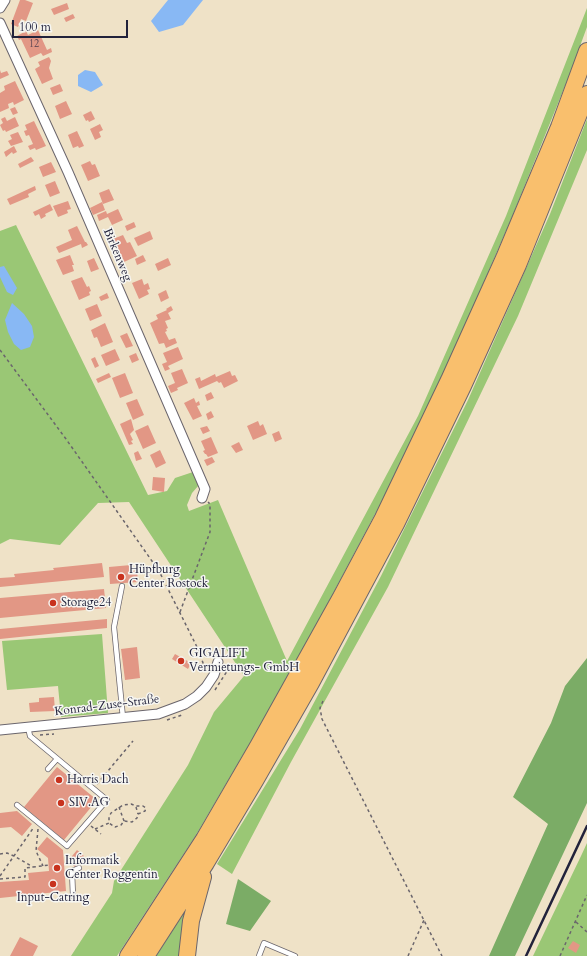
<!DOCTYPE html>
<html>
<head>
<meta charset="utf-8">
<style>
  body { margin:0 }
  #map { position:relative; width:587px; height:956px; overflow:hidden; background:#efe2c7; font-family:Cardo,serif }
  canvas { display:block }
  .scale { position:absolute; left:12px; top:20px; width:116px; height:18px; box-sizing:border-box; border:2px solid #22223b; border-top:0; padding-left:5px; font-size:12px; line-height:14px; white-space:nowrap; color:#22223b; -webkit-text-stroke:3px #f6f6f2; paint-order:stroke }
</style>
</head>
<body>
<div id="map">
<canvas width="587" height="956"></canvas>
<div class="scale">100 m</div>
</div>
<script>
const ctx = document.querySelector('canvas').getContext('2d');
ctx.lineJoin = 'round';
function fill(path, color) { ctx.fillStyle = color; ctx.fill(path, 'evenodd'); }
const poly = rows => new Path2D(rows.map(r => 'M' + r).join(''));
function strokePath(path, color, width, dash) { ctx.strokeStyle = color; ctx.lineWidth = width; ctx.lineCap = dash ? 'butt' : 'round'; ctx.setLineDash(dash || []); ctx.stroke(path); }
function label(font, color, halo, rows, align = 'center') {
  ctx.font = font + ' Cardo,serif'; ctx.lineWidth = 3; ctx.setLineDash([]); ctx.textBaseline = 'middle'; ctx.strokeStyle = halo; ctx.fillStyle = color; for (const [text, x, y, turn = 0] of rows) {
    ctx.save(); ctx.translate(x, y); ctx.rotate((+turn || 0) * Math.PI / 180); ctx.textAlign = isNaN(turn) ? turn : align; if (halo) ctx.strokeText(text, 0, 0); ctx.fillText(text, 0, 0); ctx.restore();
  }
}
const green = poly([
  [587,8,587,27,569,76,512,217,467,321,422,419,384,497,291,673,196,835,117,956,71,956,112,893,114,881,188,765,214,712,244,676,129,502,98,503,60,545,10,539,0,544,0,231,16,225,148,495,167,491,175,478,193,472,199,485,192,493,187,505,189,511,218,500,287,661,418,416,506,216],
  [587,119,587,150,518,316,388,587,291,762,232,874,217,864,300,729,381,576,468,400,550,214],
  [102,634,108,713,61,717,58,686,7,690,2,641],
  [587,843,587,956,533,956,581,856],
  [190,904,183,956,156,956]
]);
const forest = poly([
  [587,658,587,803,515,956,489,956,548,824,513,797,551,723,565,686],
  [238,879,271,901,250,931,226,924]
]);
const water = poly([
  [168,0,203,0,183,25,159,32,151,21],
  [85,70,95,72,103,85,91,92,78,86,78,75],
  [4,266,17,288,13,295,7,292,0,277,0,267],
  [12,303,24,314,32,326,34,337,30,347,21,350,14,344,8,332,5,320]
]);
const building = poly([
  [20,0,25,0,33,3,26,21,21,19,18,27,11,24],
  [67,3,69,9,54,15,51,9],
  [73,14,75,18,66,22,64,18],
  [38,30,47,50,51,48,52,52,43,56,41,53,30,58,21,39,19,40,17,36,26,31,28,35],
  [49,57,51,61,49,68,53,79,42,84,35,69,40,66,38,62],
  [0,70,1,73,7,71,9,75,0,79],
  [15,81,24,100,14,105,13,102,8,104,9,108,0,112,0,93,5,90,4,86],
  [60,84,63,91,53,95,50,88],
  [66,101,72,114,60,119,55,106],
  [15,107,18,113,13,115,10,109],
  [91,111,95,119,89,122,88,120,86,121,83,115],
  [5,117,7,121,15,117,19,126,6,132,5,130,3,131,0,125,3,123,1,119],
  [34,121,46,146,36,150,35,148,30,150,28,146,33,144,29,135,26,136,24,131,27,130,25,125],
  [100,124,103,130,99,132,101,137,95,140,90,129],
  [77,131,84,146,79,148,78,146,73,148,68,135],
  [18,132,23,142,11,146,8,141,12,139,10,135],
  [14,146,17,152,13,154,12,152,6,157,4,152],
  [31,157,34,161,20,168,18,164],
  [90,161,92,165,95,164,100,176,88,181,81,165],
  [51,162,56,172,43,177,39,167],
  [55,181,60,193,50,197,45,185],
  [35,186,36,190,28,194,29,197,10,205,7,199],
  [109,189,114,200,103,204,99,193],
  [68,201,71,209,67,210,68,213,58,217,53,206],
  [102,202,105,210,93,215,90,208],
  [50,204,53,210,45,214,46,216,41,219,39,214,35,216,33,212],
  [118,209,123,220,112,225,108,217,99,221,97,215,106,211,107,214],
  [134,222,136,227,127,231,125,226],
  [77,226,85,242,86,242,88,245,82,248,81,244,59,253,56,247,72,240,68,230],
  [150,231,153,239,138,246,134,238],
  [123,235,127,243,130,242,137,256,124,262,113,239],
  [70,255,74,265,72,265,74,271,63,275,56,260],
  [143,255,146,261,137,265,135,259],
  [94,258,99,269,91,272,87,261],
  [168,258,171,265,158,271,155,264],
  [82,277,87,287,89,286,91,291,89,292,90,295,79,300,71,281],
  [142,279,144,285,148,283,150,289,147,290,149,294,139,299,132,283],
  [166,290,169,298,161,302,158,294],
  [107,293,109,298,101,301,99,297],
  [97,304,102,316,90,321,85,309],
  [171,306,173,310,168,313,171,319,165,321,168,328,166,329,167,331,165,332,169,340,175,338,177,343,166,348,164,343,159,344,150,323,158,319,156,315,167,310,166,309],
  [105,323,113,342,101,347,97,337,94,338,91,330],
  [127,333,133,346,126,348,120,336],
  [178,347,183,359,168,366,170,369,165,371,162,364,167,362,163,353],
  [115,349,120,360,106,366,101,355],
  [136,353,139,360,132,363,129,356],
  [95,357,99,366,95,368,91,359],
  [182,369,188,383,177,388,178,390,171,393,168,386,175,383,171,373],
  [230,371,232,376,235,375,238,381,224,388,221,382,219,383,217,381,199,389,195,379,200,377,201,381,215,374,216,377],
  [109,373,111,377,98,383,96,379],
  [125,373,133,393,120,398,112,378],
  [211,392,214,398,207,401,205,395],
  [194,398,196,403,199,401,200,405,197,406,202,416,193,420,184,403],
  [137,399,144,415,133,420,126,403],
  [211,411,214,417,208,420,206,414],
  [131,419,134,430,130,434,133,440,131,441,133,444,129,445,120,424],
  [258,421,260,426,263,424,267,434,253,440,247,426],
  [148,425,156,443,143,449,135,431],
  [207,426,210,431,203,434,200,428],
  [279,431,282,439,275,442,272,434],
  [211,437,218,453,208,457,206,454,205,454,203,451,205,450,201,441],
  [239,442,243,450,236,453,231,446],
  [160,450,166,463,156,468,150,455],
  [138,451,142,459,136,461,134,453],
  [212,457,215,462,207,466,204,460],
  [153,477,165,478,164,492,152,490],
  [102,563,104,577,0,587,0,578,15,577,14,574,54,570,53,568],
  [131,565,132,571,137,570,138,582,110,584,109,567],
  [104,589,106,608,0,618,0,598],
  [107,619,107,628,0,639,0,629],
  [137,647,140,678,125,680,121,649],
  [175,654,191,663,188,669,172,659],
  [54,697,55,711,30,712,29,703,39,702,39,698],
  [57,767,97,800,64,840,24,807],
  [17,811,32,824,22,836,11,827,0,828,0,813],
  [47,837,63,850,66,891,0,898,0,882,29,880,28,873,49,871,48,858,37,849],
  [77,850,84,856,75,867,68,861],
  [20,937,38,946,33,956,10,956],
  [573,941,580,945,576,953,568,948]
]);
const path = poly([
  [0,350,66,439,159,571,199,651,206,672],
  [180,612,210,532,210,504,208,502],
  [215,690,229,668],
  [323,701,320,708,322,719,442,956],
  [167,720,182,715],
  [40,735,54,734],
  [97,784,133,741],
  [119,807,124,821],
  [136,807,138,814],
  [91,826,101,834],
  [38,829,36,851,43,866],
  [95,829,109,823,109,817,111,813,123,805,131,804,136,806,143,806,146,808,145,811,138,814,137,818,132,822,124,821,121,825,115,827,109,823],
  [0,854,7,853,14,856,33,867],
  [0,876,34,827],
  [0,879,25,877,25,868,49,865],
  [576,922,587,932],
  [408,956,424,920],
  [560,956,587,895]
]);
const service = poly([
  [122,586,114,627,123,718],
  [48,769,57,759],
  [17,805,67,846,107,800,30,736,28,727],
  [73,896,72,871,79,868],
  [259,956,264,943,295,956]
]);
const minor = poly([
  [0,8,5,0],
  [0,23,68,172,205,489,202,498],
  [0,730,158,714,185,704,197,696,206,687,214,675,218,662]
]);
const motorway = poly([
  [128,956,204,839,258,746,341,597,383,518,449,380,504,258,559,127,587,51],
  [146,956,206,863,255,781,311,683,396,524,463,386,518,265,587,94],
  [187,956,191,921,203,877]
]);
const rail = poly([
  [526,956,587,826]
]);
const markers = [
  [121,577,4,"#c8321e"],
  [53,603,4,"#c8321e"],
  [181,661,4,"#c8321e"],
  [59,780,4,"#c8321e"],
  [61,803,4,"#c8321e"],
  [57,868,4,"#c8321e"],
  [53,884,4,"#c8321e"]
];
const numberNames = [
  ["12",34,45]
];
const streetNames = [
  ["Birkenweg",117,255,67],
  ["Konrad-Zuse-Straße",107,706,-7]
];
const poiNames = [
  ["Hüpfburg",129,570],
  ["Center Rostock",129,584],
  ["Storage24",61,603],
  ["GIGALIFT",189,654],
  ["Vermietungs- GmbH",189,668],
  ["Harris Dach",67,780],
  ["SIV.AG",69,803],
  ["Informatik",65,861],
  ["Center Roggentin",65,875],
  ["Input-Catring",53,898,"center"]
];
fill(green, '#9ac775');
fill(forest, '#7bac66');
fill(water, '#88b8f4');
fill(building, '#e29785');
strokePath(service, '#6a656c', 6);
strokePath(minor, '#6a656c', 11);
strokePath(motorway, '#6a656c', 18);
strokePath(path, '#6a656c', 1.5, [3, 3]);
strokePath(service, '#fff', 4.5);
strokePath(minor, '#fff', 9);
strokePath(motorway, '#f9bf6d', 16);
strokePath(rail, '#22223b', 2.5);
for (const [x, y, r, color] of markers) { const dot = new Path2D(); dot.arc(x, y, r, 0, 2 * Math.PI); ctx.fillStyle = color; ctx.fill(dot); strokePath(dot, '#f6f6f2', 1.5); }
label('10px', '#523f4e', null, numberNames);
label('12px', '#22223b', '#f6f6f2', streetNames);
label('12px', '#22223b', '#f6f6f2', poiNames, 'left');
</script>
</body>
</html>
